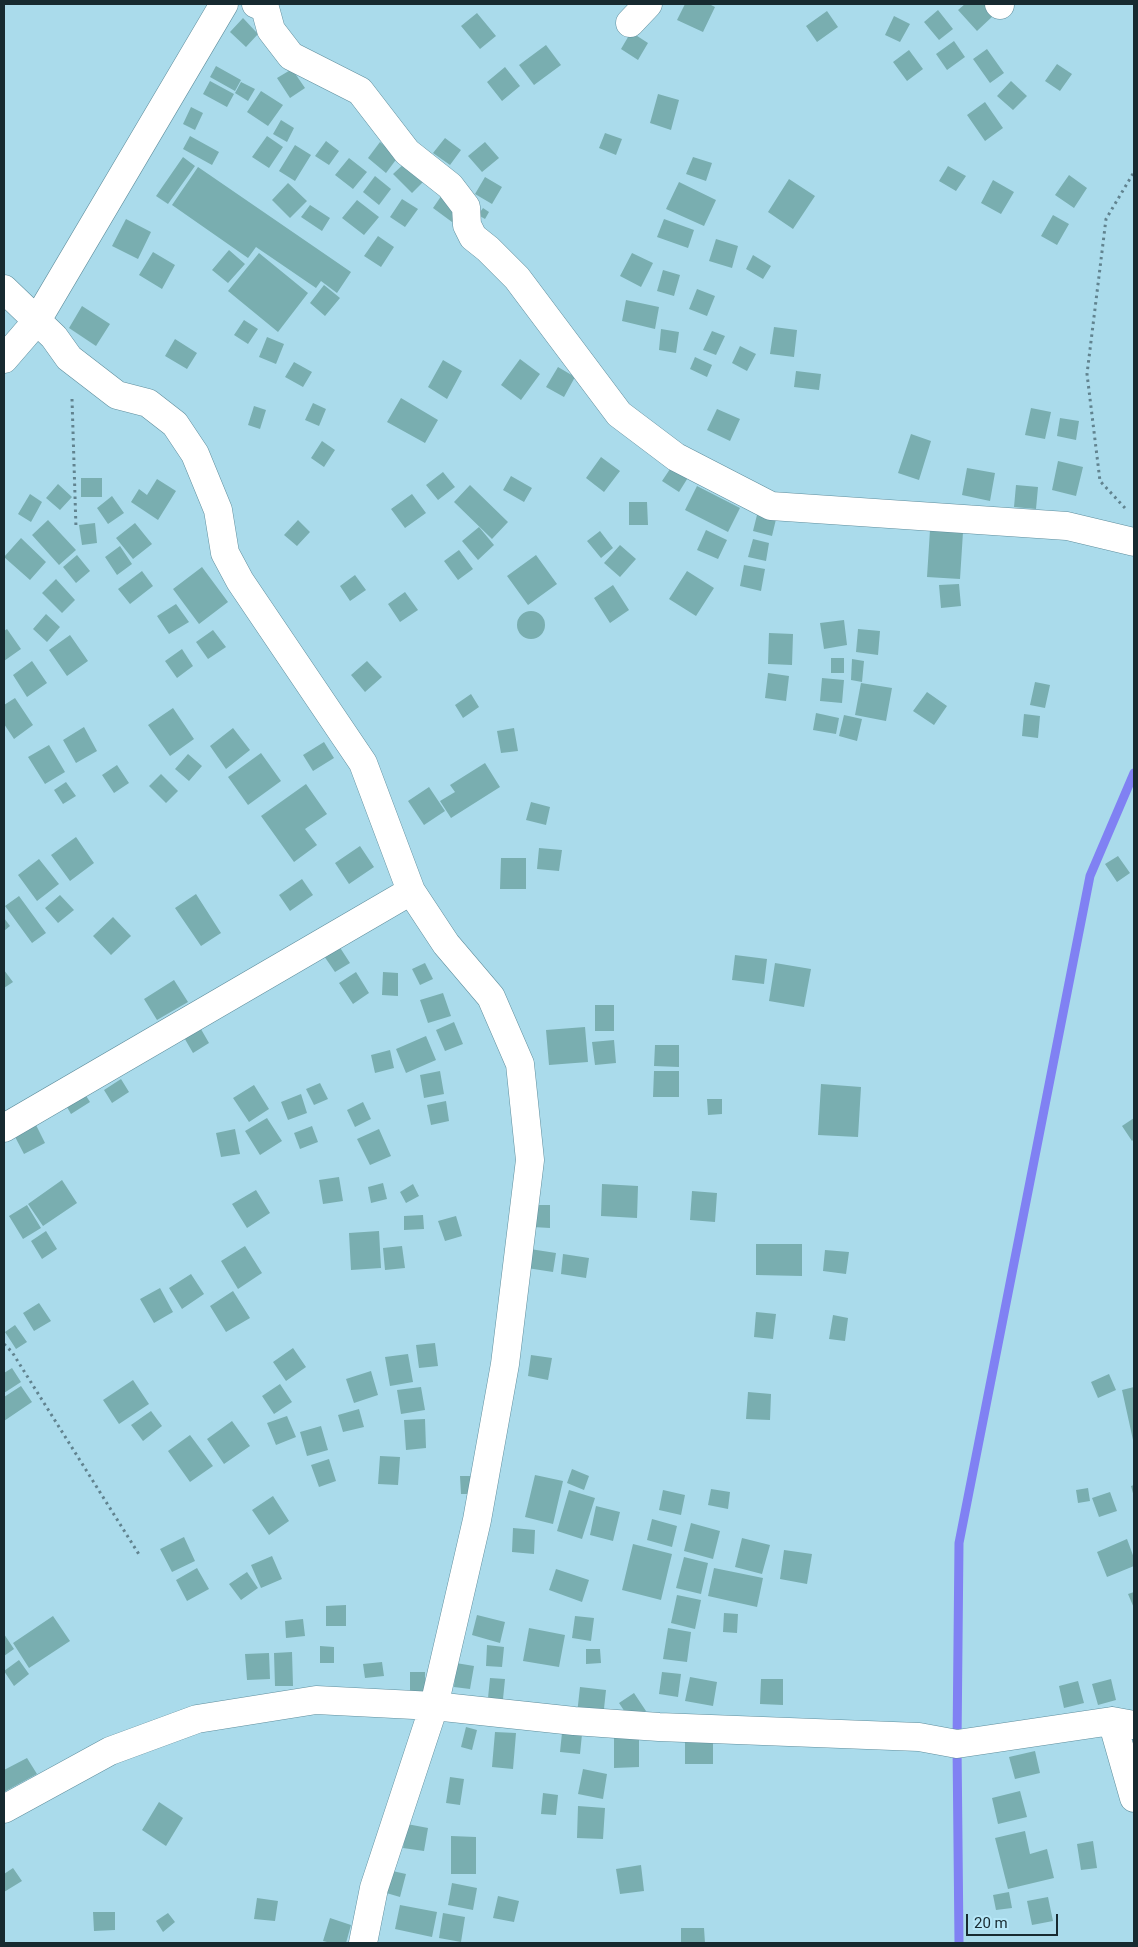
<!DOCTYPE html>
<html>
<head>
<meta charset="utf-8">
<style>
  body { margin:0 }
  #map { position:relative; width:1138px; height:1947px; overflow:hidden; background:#aadbeb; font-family:Roboto,sans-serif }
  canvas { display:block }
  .frame { position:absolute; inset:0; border:5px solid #172a30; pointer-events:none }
  .scale { position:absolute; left:966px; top:1914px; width:92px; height:22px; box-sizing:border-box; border:2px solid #172a30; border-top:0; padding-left:6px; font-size:15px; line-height:18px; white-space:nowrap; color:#172a30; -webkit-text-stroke:4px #b7e8f8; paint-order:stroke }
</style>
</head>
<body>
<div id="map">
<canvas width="1138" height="1947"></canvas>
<div class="frame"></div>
<div class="scale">20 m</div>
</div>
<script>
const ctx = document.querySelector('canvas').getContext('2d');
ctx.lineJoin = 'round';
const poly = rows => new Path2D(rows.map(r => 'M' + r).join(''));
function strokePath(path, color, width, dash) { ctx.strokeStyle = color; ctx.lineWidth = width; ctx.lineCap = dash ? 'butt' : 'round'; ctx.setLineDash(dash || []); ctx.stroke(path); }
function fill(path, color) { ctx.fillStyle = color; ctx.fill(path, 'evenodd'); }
const stream = poly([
  [959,1943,957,1744,959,1543,1090,876,1134,773]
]);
const building = poly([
  [685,4,709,4,715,7,703,32,677,20],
  [965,4,984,4,994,15,977,31,958,10],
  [938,10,953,29,939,40,924,22],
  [827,11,838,27,817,42,806,26],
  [477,13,496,36,480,49,461,26],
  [894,16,910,24,900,42,885,35],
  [243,18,258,34,246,47,230,32],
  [631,32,648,43,638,60,621,49],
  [954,41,965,57,947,70,936,54],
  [546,45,561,65,534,85,519,65],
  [987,49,1004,73,990,83,973,59],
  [909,50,923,69,907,81,893,62],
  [1057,64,1072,74,1060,91,1045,81],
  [216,66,241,80,235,91,210,77],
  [505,67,520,86,502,101,487,82],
  [292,69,305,88,290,98,277,78],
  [210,81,234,94,227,107,203,94],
  [1011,81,1027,96,1013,110,997,96],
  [241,82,255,89,248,101,235,93],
  [261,91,283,105,268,126,247,112],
  [658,94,679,100,671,130,650,123],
  [985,102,1003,128,985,141,967,115],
  [191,107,203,113,195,130,183,124],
  [281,120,294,128,287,142,273,134],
  [605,133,622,139,616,155,599,148],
  [190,136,219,152,212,165,183,149],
  [267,136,283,147,269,168,252,157],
  [445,138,461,150,450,165,433,153],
  [326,141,339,151,329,165,315,156],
  [380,142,398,157,386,173,368,158],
  [485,142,499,158,482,172,468,156],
  [295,145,311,155,295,181,279,171],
  [183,157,195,166,168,204,156,196],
  [693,157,712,163,706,181,686,174],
  [349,158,367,172,353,189,335,175],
  [407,161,425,180,412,193,393,174],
  [948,166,966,176,956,191,939,181],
  [198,167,351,272,337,293,321,281,316,288,256,247,248,258,172,205],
  [1069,175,1087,188,1074,208,1055,195],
  [375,176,391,189,379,205,363,192],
  [485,177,502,187,492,204,475,194],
  [789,179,815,196,793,229,768,212],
  [993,180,1014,192,1001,214,981,203],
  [679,182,716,200,704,226,666,209],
  [288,183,307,201,290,218,272,200],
  [444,192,464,207,452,222,433,208],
  [402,199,418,209,405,227,390,217],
  [357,200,379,217,364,235,342,218],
  [310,205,330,218,322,231,301,217],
  [483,208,489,212,485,219,478,215],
  [1053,215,1069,224,1057,245,1041,236],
  [126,219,151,232,138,259,112,246],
  [664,219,694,230,688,248,657,237],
  [378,236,394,247,381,267,364,256],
  [716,239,738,246,732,268,709,261],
  [229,250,245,264,228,283,212,270],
  [153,252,175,265,162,289,139,275],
  [259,253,308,293,278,332,228,291],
  [632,253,653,263,641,287,620,276],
  [753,255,771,266,763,279,746,269],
  [663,270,680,275,674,296,657,291],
  [324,285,340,298,325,316,310,303],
  [697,289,715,296,707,316,689,309],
  [626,300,659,307,655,329,622,321],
  [82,306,110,324,96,346,69,328],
  [244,320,258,329,248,344,234,335],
  [774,327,797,330,794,357,770,354],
  [661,329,679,332,676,353,659,350],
  [712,331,725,336,716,355,703,350],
  [267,337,284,344,276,364,259,357],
  [175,339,197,353,187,369,165,356],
  [740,346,756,354,747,371,732,363],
  [695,357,712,365,707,377,690,369],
  [520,359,540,374,521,400,501,385],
  [443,360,462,371,447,399,428,387],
  [294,362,312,372,303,387,285,377],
  [558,367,575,377,564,397,546,387],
  [796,371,821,374,819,390,794,387],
  [401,398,438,420,425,443,387,422],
  [313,403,326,409,319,426,305,420],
  [254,406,266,410,260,429,248,425],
  [1031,408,1051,412,1045,439,1025,435],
  [717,409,740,419,730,441,707,430],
  [1060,418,1079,421,1076,440,1057,436],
  [911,434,931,441,919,480,898,473],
  [322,441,335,450,324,467,311,458],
  [601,457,620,471,604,492,586,478],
  [1058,461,1083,467,1076,496,1052,490],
  [672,466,689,476,679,492,662,481],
  [967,468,995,473,990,501,962,495],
  [443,472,455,487,438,500,426,485],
  [511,476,532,488,524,502,503,490],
  [81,478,102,478,102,497,81,497],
  [157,479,176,491,158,520,131,502,139,489,147,495],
  [58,484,72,497,60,510,46,498],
  [470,485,508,522,492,539,454,502],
  [1016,485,1038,487,1036,509,1014,507],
  [697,486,740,508,728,532,685,510],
  [30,494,42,502,31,522,18,514],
  [412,494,426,513,405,528,391,509],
  [112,496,124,513,108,524,97,508],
  [629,502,647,502,648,525,629,525],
  [758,511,777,515,772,536,753,531],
  [48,520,76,550,59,565,32,535],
  [298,520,310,532,297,546,284,535],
  [95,523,97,543,82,545,79,525],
  [135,523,152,544,133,559,116,538],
  [479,527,494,545,478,560,462,541],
  [706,530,727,540,718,559,697,550],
  [930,530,963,532,960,579,927,577],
  [600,531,613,548,601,558,587,541],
  [21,538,46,562,30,580,4,557],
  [753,539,769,543,766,561,748,557],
  [620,545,636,559,620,577,604,563],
  [120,546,132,564,117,575,105,557],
  [459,550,473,569,458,580,444,561],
  [77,555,90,571,76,583,63,567],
  [536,555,557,584,528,605,507,576],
  [744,565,765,569,761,591,740,586],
  [202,567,228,602,199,624,173,589],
  [142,571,153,586,130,604,118,589],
  [687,571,714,588,696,616,669,599],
  [355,575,366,590,350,601,340,586],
  [56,579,75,600,62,613,42,593],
  [959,584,961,606,941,608,939,585],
  [613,585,629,610,610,623,594,598],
  [405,592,418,610,400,622,388,604],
  [176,604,189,622,169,634,157,616],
  '517 625a14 14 0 1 1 28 0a14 14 0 1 1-28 0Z',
  [46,614,60,627,47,642,33,629],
  [844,620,847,645,824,649,820,623],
  [7,629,21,649,4,661,4,631],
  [858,629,880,631,878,655,856,652],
  [213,630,226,647,208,659,196,642],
  [769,633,793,634,792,665,768,664],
  [70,635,88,661,67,676,49,650],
  [182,649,193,666,177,678,165,661],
  [831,658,844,658,844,673,831,673],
  [852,659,864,661,862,682,851,680],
  [32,661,47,683,27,697,13,675],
  [367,661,382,677,365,692,351,675],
  [768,673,789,676,786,701,765,698],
  [822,678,844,680,842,703,820,701],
  [1035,682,1050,685,1045,708,1030,705],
  [861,683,892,688,886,721,855,715],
  [927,692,947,706,934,725,913,711],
  [471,694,479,707,463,718,455,705],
  [15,698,33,725,14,739,4,724,4,705],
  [173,708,194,739,170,756,148,725],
  [816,713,839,718,836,734,813,730],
  [1024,714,1040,716,1038,738,1022,736],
  [844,715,862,719,857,741,839,736],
  [84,727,97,751,76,763,63,740],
  [233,728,250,750,226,769,210,746],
  [514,728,518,751,501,753,497,731],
  [324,742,334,758,313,771,303,755],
  [49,745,65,772,45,784,28,757],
  [261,753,281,781,248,805,228,777],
  [188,754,202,766,189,781,175,769],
  [485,763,500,787,451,818,440,801,455,792,450,785],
  [117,765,129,783,114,793,102,775],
  [161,774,178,791,166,803,149,786],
  [66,782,76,796,63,804,54,790],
  [306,784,327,814,305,829,317,845,294,862,261,816],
  [429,787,445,811,424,825,408,801],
  [531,802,550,807,546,825,526,820],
  [76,837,94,863,70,881,51,855],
  [360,846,374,867,349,884,335,863],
  [539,848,562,850,559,871,537,869],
  [1118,856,1130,873,1117,882,1105,864],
  [501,858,526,858,526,889,500,889],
  [39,859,59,884,37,901,18,875],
  [302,879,313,895,290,911,279,895],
  [196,894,221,933,201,946,175,908],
  [60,895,74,910,58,923,45,908],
  [19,896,46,933,32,943,5,906],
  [113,917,131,936,111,955,93,936],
  [4,918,10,926,4,931],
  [339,946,350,963,335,972,324,956],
  [735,955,767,959,764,984,732,980],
  [425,963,433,979,420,985,412,969],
  [775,963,811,969,804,1007,769,1001],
  [4,970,13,982,4,988],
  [356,972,369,993,353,1004,339,983],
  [383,972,398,973,398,996,382,995],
  [174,980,188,1002,157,1020,144,999],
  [443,993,451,1016,428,1023,420,1000],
  [595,1005,614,1005,614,1031,595,1031],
  [454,1022,463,1044,445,1051,436,1030],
  [198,1024,209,1043,193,1053,182,1034],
  [585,1027,588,1062,549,1065,546,1030],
  [426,1036,436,1060,406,1073,396,1049],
  [614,1040,616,1063,595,1065,592,1042],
  [655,1045,679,1045,679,1067,654,1066],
  [390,1050,394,1068,375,1073,371,1055],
  [440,1071,444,1094,424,1098,420,1075],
  [654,1071,679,1071,679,1097,653,1097],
  [121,1079,129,1092,112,1103,104,1090],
  [320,1083,328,1099,314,1105,306,1089],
  [821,1084,861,1087,858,1137,818,1135],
  [254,1085,269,1109,249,1122,233,1098],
  [83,1091,90,1102,71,1114,64,1102],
  [301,1094,307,1113,288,1120,281,1102],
  [707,1099,722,1099,722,1114,708,1115],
  [446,1101,449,1121,431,1125,427,1105],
  [363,1102,371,1119,355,1127,347,1110],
  [267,1118,282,1141,260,1155,245,1131],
  [1134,1118,1134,1139,1132,1141,1122,1126],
  [34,1121,45,1143,24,1154,13,1133],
  [312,1126,318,1142,300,1149,294,1133],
  [235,1129,240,1154,221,1157,216,1133],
  [379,1129,391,1156,370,1165,357,1139],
  [339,1177,343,1201,323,1204,319,1180],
  [62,1180,77,1203,43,1226,28,1204],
  [383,1183,387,1199,371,1203,368,1187],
  [413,1184,419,1196,406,1203,400,1192],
  [602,1184,638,1186,637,1218,601,1216],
  [256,1190,270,1213,247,1228,232,1204],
  [692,1191,717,1193,715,1222,690,1220],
  [27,1205,41,1228,23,1239,9,1216],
  [533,1205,550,1205,550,1228,533,1227],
  [423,1215,424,1229,404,1230,404,1216],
  [456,1216,462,1236,445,1241,438,1221],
  [46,1231,57,1249,42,1259,31,1241],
  [379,1231,381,1268,351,1270,349,1233],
  [756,1244,802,1244,802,1276,756,1275],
  [245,1246,262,1273,238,1289,221,1261],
  [402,1246,405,1268,385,1270,383,1248],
  [530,1249,556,1253,553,1272,527,1268],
  [825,1250,849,1252,846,1274,823,1271],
  [563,1254,589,1258,586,1278,561,1274],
  [191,1274,204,1294,182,1309,169,1288],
  [160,1288,173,1312,154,1323,140,1299],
  [233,1291,250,1318,226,1332,210,1306],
  [39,1303,51,1321,34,1331,23,1313],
  [756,1312,776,1314,773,1339,754,1337],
  [833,1315,848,1318,845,1341,829,1339],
  [15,1325,27,1342,16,1349,5,1332],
  [435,1343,438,1366,419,1368,416,1345],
  [293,1348,306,1367,286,1381,273,1362],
  [408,1354,413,1382,390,1386,385,1357],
  [531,1355,552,1358,548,1380,528,1376],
  [12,1368,21,1382,4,1393,4,1373],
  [371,1371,378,1395,354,1403,346,1379],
  [1109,1374,1116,1390,1098,1398,1091,1382],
  [133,1380,149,1404,119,1424,103,1400],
  [280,1384,292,1402,274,1414,262,1396],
  [21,1386,32,1402,4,1421,4,1397],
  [421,1387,425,1410,401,1414,397,1390],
  [1134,1387,1134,1440,1133,1440,1122,1390],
  [748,1392,771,1394,770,1420,746,1419],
  [359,1409,364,1427,343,1432,338,1415],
  [151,1411,162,1426,143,1441,131,1425],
  [287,1416,296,1437,276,1445,267,1423],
  [425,1419,426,1448,406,1450,404,1420],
  [232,1421,250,1446,224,1464,207,1439],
  [321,1426,328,1450,307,1456,300,1432],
  [190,1435,213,1466,190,1482,168,1451],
  [380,1456,400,1457,398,1485,378,1484],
  [329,1459,336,1481,319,1487,311,1465],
  [572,1469,589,1476,584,1490,567,1483],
  [535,1475,563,1481,553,1524,525,1517],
  [460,1476,476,1476,476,1494,461,1494],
  [1134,1485,1134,1497,1131,1486],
  [1088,1488,1090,1501,1078,1503,1076,1490],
  [711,1489,730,1492,728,1509,708,1505],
  [569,1490,595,1498,582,1539,557,1531],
  [663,1490,685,1495,681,1515,659,1510],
  [1110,1492,1117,1511,1099,1517,1092,1498],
  [273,1496,289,1521,269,1535,252,1510],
  [596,1506,620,1512,613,1541,590,1535],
  [652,1519,677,1526,672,1547,647,1540],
  [691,1523,720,1531,713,1559,684,1551],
  [513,1528,535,1530,534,1554,512,1552],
  [184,1537,195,1561,172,1572,160,1549],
  [742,1538,770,1545,762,1574,735,1567],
  [1127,1539,1134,1558,1134,1566,1107,1577,1097,1552],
  [633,1544,672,1554,661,1600,622,1590],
  [784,1550,812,1554,807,1584,780,1579],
  [272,1556,282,1579,261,1588,251,1565],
  [684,1557,708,1563,701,1594,676,1588],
  [197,1568,209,1589,187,1601,176,1580],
  [714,1568,763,1578,757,1607,708,1596],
  [556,1569,589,1580,582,1602,549,1590],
  [247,1572,258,1588,241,1600,229,1584],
  [1134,1592,1134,1608,1128,1594],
  [677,1595,701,1600,695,1629,671,1623],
  [346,1605,346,1626,326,1626,326,1606],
  [724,1613,738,1614,737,1633,723,1632],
  [477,1615,505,1622,500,1643,472,1635],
  [53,1616,70,1641,29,1668,13,1643],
  [575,1616,594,1618,591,1641,572,1638],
  [303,1619,305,1636,286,1638,285,1621],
  [529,1628,565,1635,559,1667,523,1661],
  [668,1628,691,1632,687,1662,663,1659],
  [4,1634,14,1649,4,1656],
  [487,1645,504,1647,502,1667,486,1666],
  [320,1646,334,1647,334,1663,320,1663],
  [586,1649,600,1649,601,1663,586,1664],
  [292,1652,293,1686,275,1686,274,1653],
  [269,1653,270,1679,247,1680,245,1654],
  [19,1660,29,1674,14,1686,4,1671],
  [382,1662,384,1676,365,1678,363,1664],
  [456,1663,474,1666,470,1689,454,1687],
  [410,1672,425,1672,425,1691,410,1691],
  [662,1672,681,1674,678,1697,659,1694],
  [690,1677,717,1682,713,1706,685,1701],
  [490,1678,505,1679,503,1699,488,1698],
  [761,1679,783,1679,783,1705,760,1704],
  [1111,1679,1116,1700,1098,1705,1092,1684],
  [1078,1681,1084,1703,1064,1708,1059,1686],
  [580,1687,606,1690,603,1718,577,1714],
  [634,1693,646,1711,631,1721,619,1703],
  [466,1727,477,1730,472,1750,461,1747],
  [495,1732,516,1733,513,1769,492,1767],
  [562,1733,582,1734,580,1754,560,1752],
  [614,1737,639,1737,639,1767,614,1768],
  [685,1740,713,1740,713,1764,685,1764],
  [1035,1751,1040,1773,1015,1779,1009,1757],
  [27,1758,37,1774,4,1792,4,1770],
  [583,1769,607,1774,603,1799,578,1794],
  [450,1777,464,1779,460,1805,446,1803],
  [1020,1791,1027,1817,998,1824,992,1798],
  [543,1793,558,1795,556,1815,541,1814],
  [159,1802,183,1818,166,1846,142,1830],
  [578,1806,605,1808,603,1839,577,1838],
  [407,1824,428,1828,424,1851,403,1848],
  [1025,1831,1030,1854,1047,1849,1054,1878,1008,1889,995,1838],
  [451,1836,476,1837,476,1874,451,1874],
  [1093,1841,1097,1868,1081,1870,1077,1844],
  [641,1865,644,1891,620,1894,616,1869],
  [13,1868,22,1881,4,1892,4,1874],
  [388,1870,406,1874,400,1897,383,1892],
  [452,1883,477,1888,473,1910,448,1905],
  [1009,1892,1012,1908,996,1910,993,1895],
  [498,1896,519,1901,514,1922,493,1918],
  [1048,1897,1053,1921,1032,1925,1027,1901],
  [257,1898,278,1901,275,1921,254,1919],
  [400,1905,437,1912,432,1937,395,1929],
  [93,1912,115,1912,115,1930,94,1931],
  [168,1913,175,1922,163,1932,156,1921],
  [443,1913,465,1917,461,1942,439,1938],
  [330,1918,351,1925,346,1943,331,1943,323,1941],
  [681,1928,704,1928,705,1943,681,1943]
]);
const path = poly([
  [72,399,76,528],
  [1125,508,1100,481,1087,374,1106,219,1134,172],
  [4,1344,12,1352,140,1556]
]);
const minor = poly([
  [256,4,265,8,271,30,291,56,360,91,407,152,450,186,466,207,467,225,473,237,488,249,517,278,619,414,676,457,771,506,1067,526,1134,542],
  [999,4,1000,5],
  [630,23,648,4],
  [4,289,54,337,69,358,117,395,148,403,175,424,195,454,218,510,225,553,240,581,363,763,411,891,446,944,491,997,520,1064,530,1160,505,1364,477,1520,434,1706,374,1888,363,1943],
  [4,359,36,322,224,4],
  [4,1128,411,891],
  [1112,1721,1134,1798],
  [4,1809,110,1751,197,1719,316,1700,434,1706,574,1721,659,1727,919,1737,957,1744,1112,1721,1134,1725]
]);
strokePath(stream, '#8081f3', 9);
fill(building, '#79aeb0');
strokePath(minor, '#5f8e9d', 29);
strokePath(path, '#61838f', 3, [2.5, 4]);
strokePath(minor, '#fff', 28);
</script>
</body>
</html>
